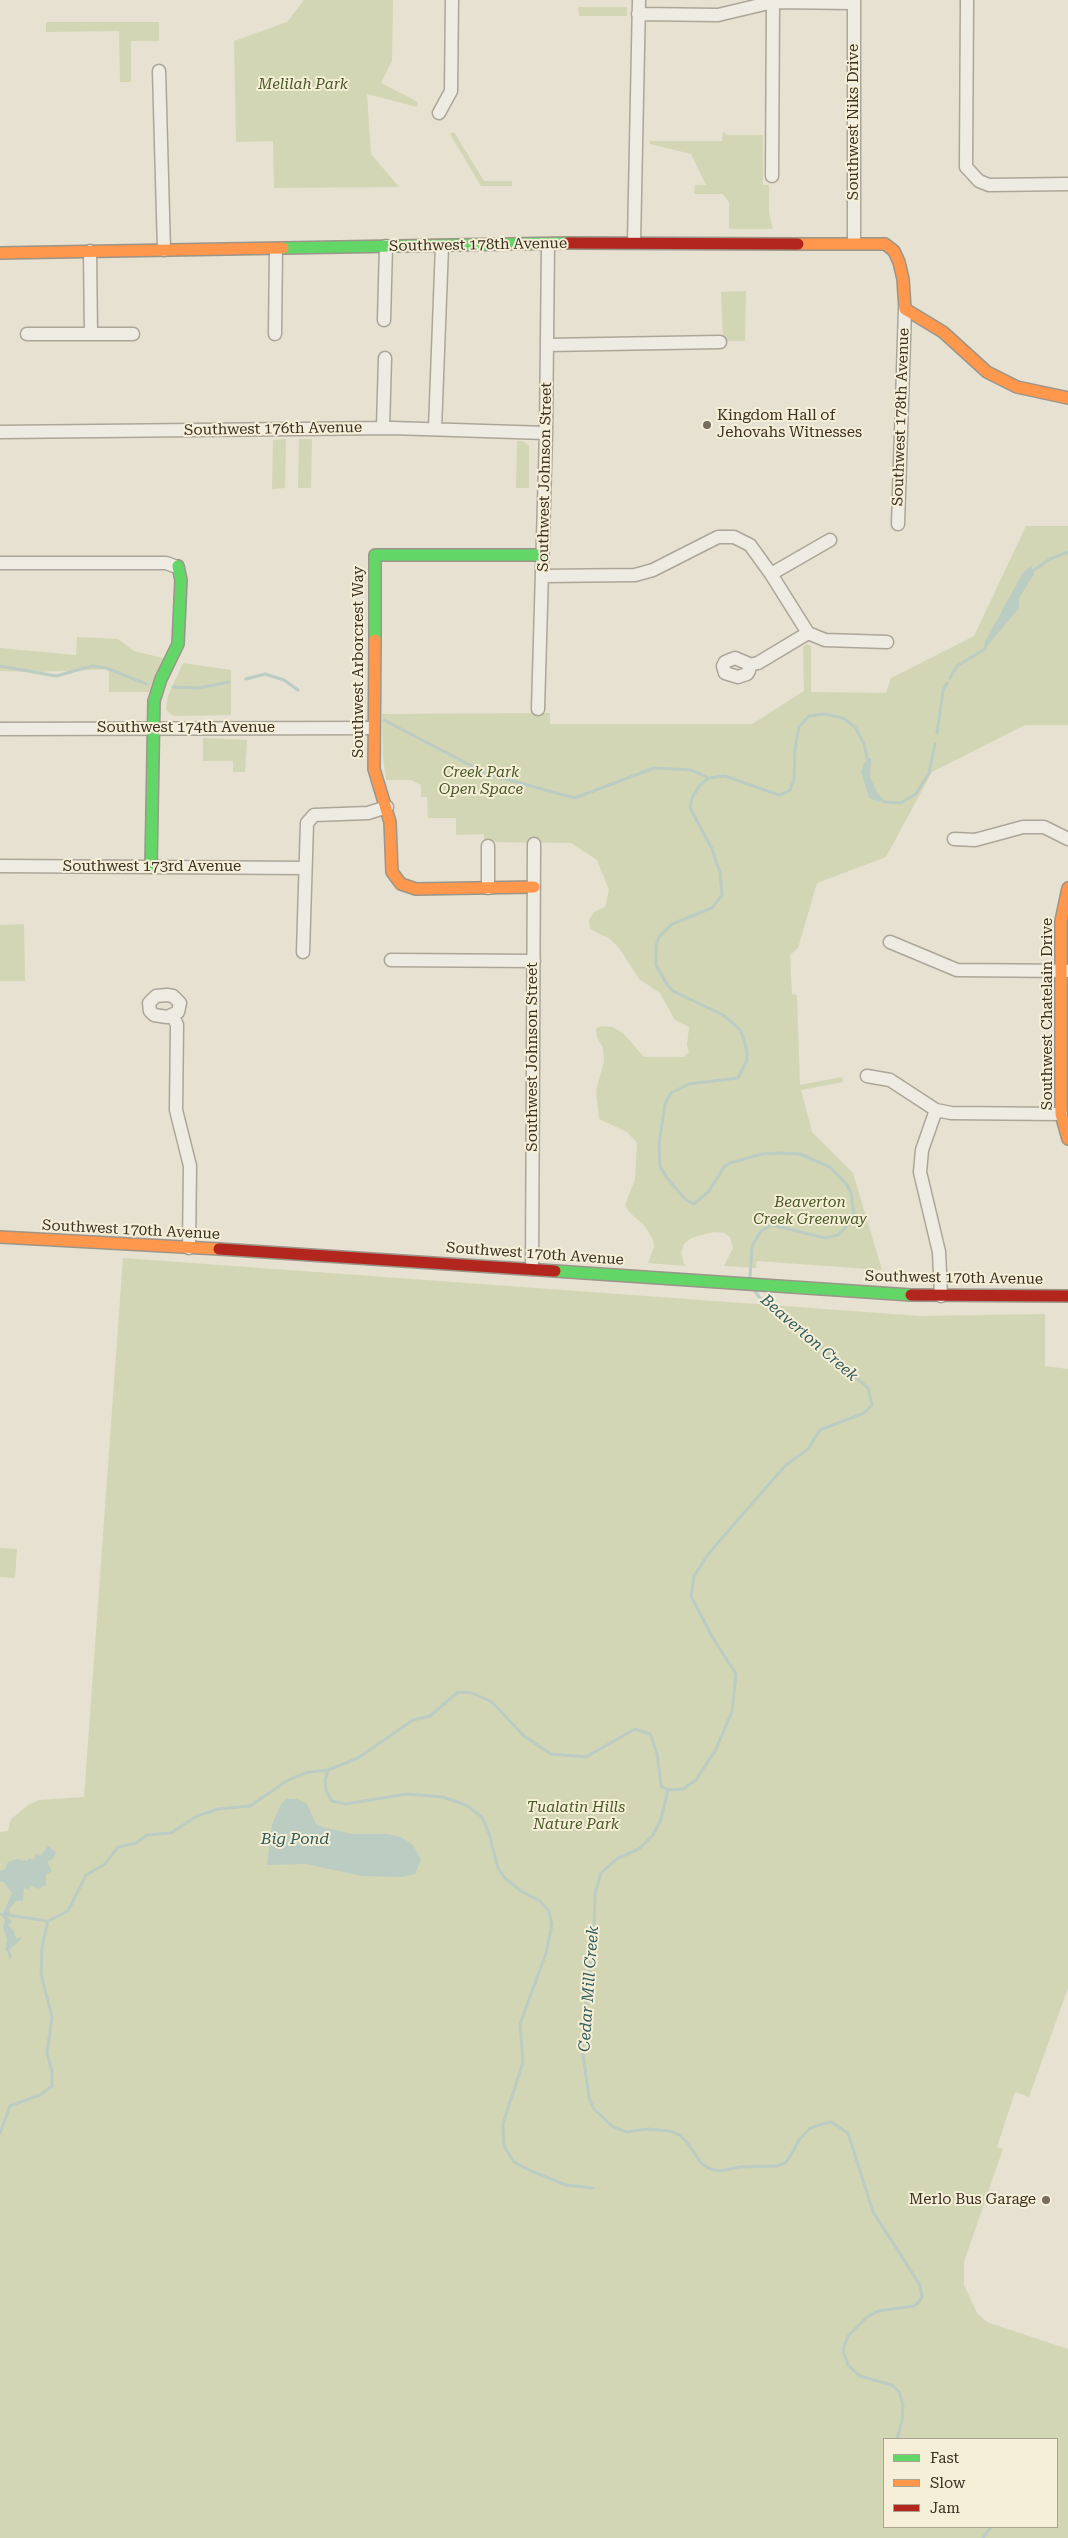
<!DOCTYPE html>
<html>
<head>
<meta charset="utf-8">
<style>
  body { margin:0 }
  #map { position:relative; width:1068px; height:2538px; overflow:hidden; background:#e6e1d1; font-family:"Roboto Serif",serif }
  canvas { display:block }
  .legend { position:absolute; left:883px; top:2438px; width:175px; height:90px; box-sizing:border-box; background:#f6efd8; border:1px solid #aba28f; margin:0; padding:6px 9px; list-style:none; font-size:15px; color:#3b2f21 }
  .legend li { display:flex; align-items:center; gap:10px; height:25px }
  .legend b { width:25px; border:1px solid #aba28f }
</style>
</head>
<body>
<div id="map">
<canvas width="1068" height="2538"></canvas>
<ul class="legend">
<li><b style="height:6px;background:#63d668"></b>Fast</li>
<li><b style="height:6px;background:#ff974d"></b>Slow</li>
<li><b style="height:6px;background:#b3261e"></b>Jam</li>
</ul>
</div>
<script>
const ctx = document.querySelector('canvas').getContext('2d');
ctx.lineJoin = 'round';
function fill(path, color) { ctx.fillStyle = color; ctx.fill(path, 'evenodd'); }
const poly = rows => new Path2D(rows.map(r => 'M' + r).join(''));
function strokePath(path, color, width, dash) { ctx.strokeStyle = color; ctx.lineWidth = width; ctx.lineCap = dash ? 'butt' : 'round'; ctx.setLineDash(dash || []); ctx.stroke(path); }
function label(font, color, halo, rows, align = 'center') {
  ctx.font = font + ' "Roboto Serif",serif'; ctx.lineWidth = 4; ctx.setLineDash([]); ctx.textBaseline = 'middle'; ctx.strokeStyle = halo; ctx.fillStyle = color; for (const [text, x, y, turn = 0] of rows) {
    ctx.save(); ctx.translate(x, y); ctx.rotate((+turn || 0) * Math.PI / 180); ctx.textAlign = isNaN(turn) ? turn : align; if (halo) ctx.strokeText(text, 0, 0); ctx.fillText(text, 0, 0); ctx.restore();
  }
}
const green = poly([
  [304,0,393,0,392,61,381,83,418,102,417,107,367,94,371,154,399,187,274,188,273,141,236,142,234,41,287,22],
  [578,7,627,7,627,16,579,16],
  [46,22,159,22,159,41,131,41,131,82,120,82,119,31,46,32],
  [723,131,727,135,763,135,763,185,769,185,769,213,773,229,729,229,729,202,723,194,694,194,695,185,706,185,691,154,650,144,650,141,722,141],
  [454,132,484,181,512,181,512,186,481,186,450,134],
  [746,291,745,341,723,341,721,292],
  [286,439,285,488,272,489,273,440],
  [299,439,312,439,311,488,298,488],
  [517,441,523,441,529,446,529,488,516,488],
  [1026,526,1068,526,1068,725,1025,725,932,772,886,857,817,883,798,948,790,955,792,994,797,995,800,1085,842,1077,843,1082,801,1090,812,1132,853,1173,882,1270,757,1261,756,1268,724,1266,733,1248,730,1237,724,1233,714,1232,691,1238,684,1244,681,1253,685,1266,648,1263,654,1247,653,1240,644,1225,629,1212,625,1205,635,1179,637,1143,627,1132,599,1119,596,1090,604,1062,603,1048,597,1037,596,1029,601,1026,612,1027,623,1033,644,1057,683,1057,689,1052,687,1045,689,1027,675,1020,660,993,639,979,619,948,610,939,590,929,589,920,594,912,605,907,609,890,597,860,571,843,484,842,484,834,456,835,456,818,428,818,427,797,421,797,421,785,411,780,386,780,383,757,382,714,550,713,550,724,752,724,804,691,803,647,807,644,811,646,811,692,886,693,891,678,974,636],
  [77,637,118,639,134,651,163,658,149,692,109,692,109,669,37,672,0,671,0,648,76,655],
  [183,663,231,670,231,715,174,716,169,713,166,709,168,696],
  [203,738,247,740,245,772,233,772,233,761,203,761],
  [24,924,25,981,0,981,0,925],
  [123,1258,921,1316,1045,1314,1045,1366,1068,1369,1068,1988,1029,2097,1015,2092,997,2147,1003,2149,964,2262,964,2285,977,2313,987,2322,1068,2349,1068,2538,0,2538,0,1832,8,1831,11,1819,28,1805,39,1800,84,1797],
  [884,2439,1057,2439,1057,2527,884,2527],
  [0,1548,17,1549,15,1578,0,1577]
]);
const water = poly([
  [1031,565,1034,574,1019,598,1019,608,983,651,985,642,1022,574],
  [869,758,871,759,870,777,880,799,879,802,869,798,861,772,864,763],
  [286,1799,297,1799,307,1804,316,1824,322,1827,353,1834,387,1834,401,1837,413,1845,421,1860,415,1874,402,1877,362,1876,306,1864,267,1865,272,1824,281,1804],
  [48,1846,56,1852,54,1858,47,1862,52,1871,46,1875,46,1885,38,1889,31,1885,29,1889,32,1891,24,1888,23,1901,16,1901,9,1909,11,1915,8,1917,12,1922,8,1925,14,1931,16,1939,21,1937,21,1939,9,1950,12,1956,9,1959,8,1952,5,1950,7,1939,3,1928,5,1920,2,1916,12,1893,4,1882,0,1882,0,1871,5,1869,8,1862,16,1859,27,1861,29,1858,34,1860,35,1855,37,1853,38,1856,41,1855]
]);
const stream = poly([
  [1030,573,1050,559,1068,552],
  [0,666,56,676,92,666,106,668,147,684],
  [950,678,957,666,985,649],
  [246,679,265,674,284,680,298,690],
  [173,687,199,688,229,682],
  [384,720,487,774,575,798,654,768,691,770,709,778],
  [937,733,943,691,947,683],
  [877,795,884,802,901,803,916,794,929,773,935,744],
  [750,1278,752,1246,761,1231,772,1225,825,1238,838,1235,848,1225,854,1214,851,1193,847,1185,830,1167,800,1154,781,1153,762,1154,730,1163,724,1167,709,1191,694,1204,686,1200,667,1178,660,1166,659,1144,665,1104,671,1093,689,1084,738,1078,747,1060,747,1051,741,1031,734,1024,723,1015,673,991,666,983,656,965,656,946,659,937,672,924,712,908,722,895,720,872,712,849,690,808,692,798,699,786,709,778,725,776,779,795,785,793,790,790,794,780,795,749,799,727,809,716,825,714,843,718,855,727,864,744,868,762],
  [328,1770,325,1781,326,1791,332,1801,345,1804,407,1794,443,1797,466,1805,482,1817,489,1833,498,1868,505,1878,521,1891,540,1901,549,1911,552,1925,546,1953,520,2024,523,2062,503,2124,504,2146,514,2162,531,2171,566,2185,593,2188],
  [668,1790,661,1819,653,1835,639,1849,618,1858,601,1873,595,1893,594,1927,582,2046,589,2098,594,2109,613,2127,627,2132,648,2129,670,2131,680,2135,689,2145,701,2163,710,2169,720,2171,740,2167,777,2166,785,2163,791,2155,799,2140,810,2128,823,2124,831,2122,848,2133,873,2212,920,2285,922,2297,919,2302,914,2306,878,2311,867,2317,848,2336,843,2350,848,2365,860,2376,892,2385,899,2392,903,2405,902,2421,897,2439],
  [0,1914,48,1921],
  [48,1921,68,1911,86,1875,105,1864,118,1847,136,1843,147,1835,171,1833,197,1816,218,1809,250,1806,288,1780,308,1772,328,1770,358,1758,413,1720,430,1716,458,1692,472,1693,492,1702,524,1736,551,1754,586,1757,635,1729,650,1734,657,1753,661,1786,668,1790,683,1789,696,1780,715,1751,732,1712,736,1674,713,1638,691,1596,694,1576,709,1553,770,1483,785,1466,808,1449,820,1430,864,1413,872,1405,868,1388,804,1332,782,1318,759,1297,755,1291],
  [0,2133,10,2106,40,2095,52,2086,52,2072,47,2053,52,2017,41,1974,42,1947,48,1921],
  [983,2538,991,2527]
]);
const street = poly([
  [967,0,966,167,979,181,989,185,1068,184],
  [638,14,718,15,773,2,854,3],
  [159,71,164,250],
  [439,113,451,91,452,0],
  [772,176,773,2],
  [634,242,639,0],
  [854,243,854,0],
  [90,251,91,334],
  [384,320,386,246],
  [27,334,133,334],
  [275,334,276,249],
  [547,345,720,342],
  [383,428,385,358],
  [435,429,442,246],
  [0,432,392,428,546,433],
  [898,524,905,309],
  [830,540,771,574,808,633,825,640,887,642],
  [0,563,166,563,177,567],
  [543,576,635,575,653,570,718,537,734,537,750,545,771,574],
  [735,658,749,664,749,671,747,674,738,677,725,673,723,666,725,662,735,658],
  [749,665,758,663,808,633],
  [538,709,546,433,548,245],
  [0,729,373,728],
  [954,839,975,840,1023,827,1044,827,1068,839],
  [488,846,488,888],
  [0,866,305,868],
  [890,942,957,970,1068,971],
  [303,952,307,823,314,815,368,813,387,807],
  [391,960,534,961],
  [167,995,173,996,180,1003,178,1012,167,1017,154,1015,150,1011,149,1003,156,996,167,995],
  [173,1016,177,1025,176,1110,190,1166,189,1248],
  [867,1076,890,1080,936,1110,951,1113,1061,1114],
  [936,1110,922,1150,920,1172,939,1252,941,1296],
  [532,1269,534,844]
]);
const fast = poly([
  [283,248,567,243],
  [375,640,375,555,543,555],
  [151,867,154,701,161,679,178,644,181,580,178,566],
  [555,1271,911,1295]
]);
const slow = poly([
  [798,244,885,244,894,251,899,262,903,279,905,309,943,332,987,372,1017,387,1068,398],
  [0,253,283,248],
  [375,640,374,769,390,822,392,872,401,884,416,889,534,887],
  [1068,888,1061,921,1061,1114,1068,1139],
  [0,1237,219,1249]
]);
const jam = poly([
  [567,243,798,244],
  [219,1249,555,1271],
  [911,1295,1068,1296]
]);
const markers = [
  [707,425,5,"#776d5f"],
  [1046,2200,5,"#776d5f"]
];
const parkNames = [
  ["Melilah Park",303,85],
  ["Creek Park",481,773],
  ["Open Space",481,790],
  ["Beaverton",810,1203],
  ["Creek Greenway",810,1220],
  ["Tualatin Hills",576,1808],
  ["Nature Park",576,1825]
];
const streetNames = [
  ["Southwest Niks Drive",854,122,-90],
  ["Southwest 178th Avenue",478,245,-1],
  ["Southwest 178th Avenue",901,417,-88],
  ["Southwest 176th Avenue",273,429,-1],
  ["Southwest Johnson Street",545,477,-89],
  ["Southwest Arborcrest Way",359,662,-90],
  ["Southwest 174th Avenue",186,728],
  ["Southwest 173rd Avenue",152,867],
  ["Southwest Chatelain Drive",1048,1014,-90],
  ["Southwest Johnson Street",533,1057,-90],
  ["Southwest 170th Avenue",131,1230,3],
  ["Southwest 170th Avenue",535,1254,4],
  ["Southwest 170th Avenue",954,1278,1]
];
const poiNames = [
  ["Kingdom Hall of",717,416],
  ["Jehovahs Witnesses",717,433],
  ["Merlo Bus Garage",1036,2200,"right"]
];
const waterNames = [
  ["Beaverton Creek",809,1338,41],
  ["Big Pond",295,1839],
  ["Cedar Mill Creek",589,1989,-86]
];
fill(green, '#d3d6b4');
fill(water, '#bbccc3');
strokePath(stream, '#bbccc3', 3);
strokePath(street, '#aca699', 15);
strokePath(fast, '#9b958a', 14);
strokePath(slow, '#9b958a', 14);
strokePath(jam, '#9b958a', 14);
strokePath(street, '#eeebe2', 12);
strokePath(fast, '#63d668', 11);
strokePath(slow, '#ff974d', 11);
strokePath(jam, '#b3261e', 11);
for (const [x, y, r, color] of markers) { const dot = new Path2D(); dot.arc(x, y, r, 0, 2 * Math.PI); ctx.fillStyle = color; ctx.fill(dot); strokePath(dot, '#f6efd8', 2); }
label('italic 15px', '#485827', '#f6efd8', parkNames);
label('15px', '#3b2f21', '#f6efd8', streetNames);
label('15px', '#3b2f21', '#f6efd8', poiNames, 'left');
label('italic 16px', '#305b5b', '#f6efd8', waterNames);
</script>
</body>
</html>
